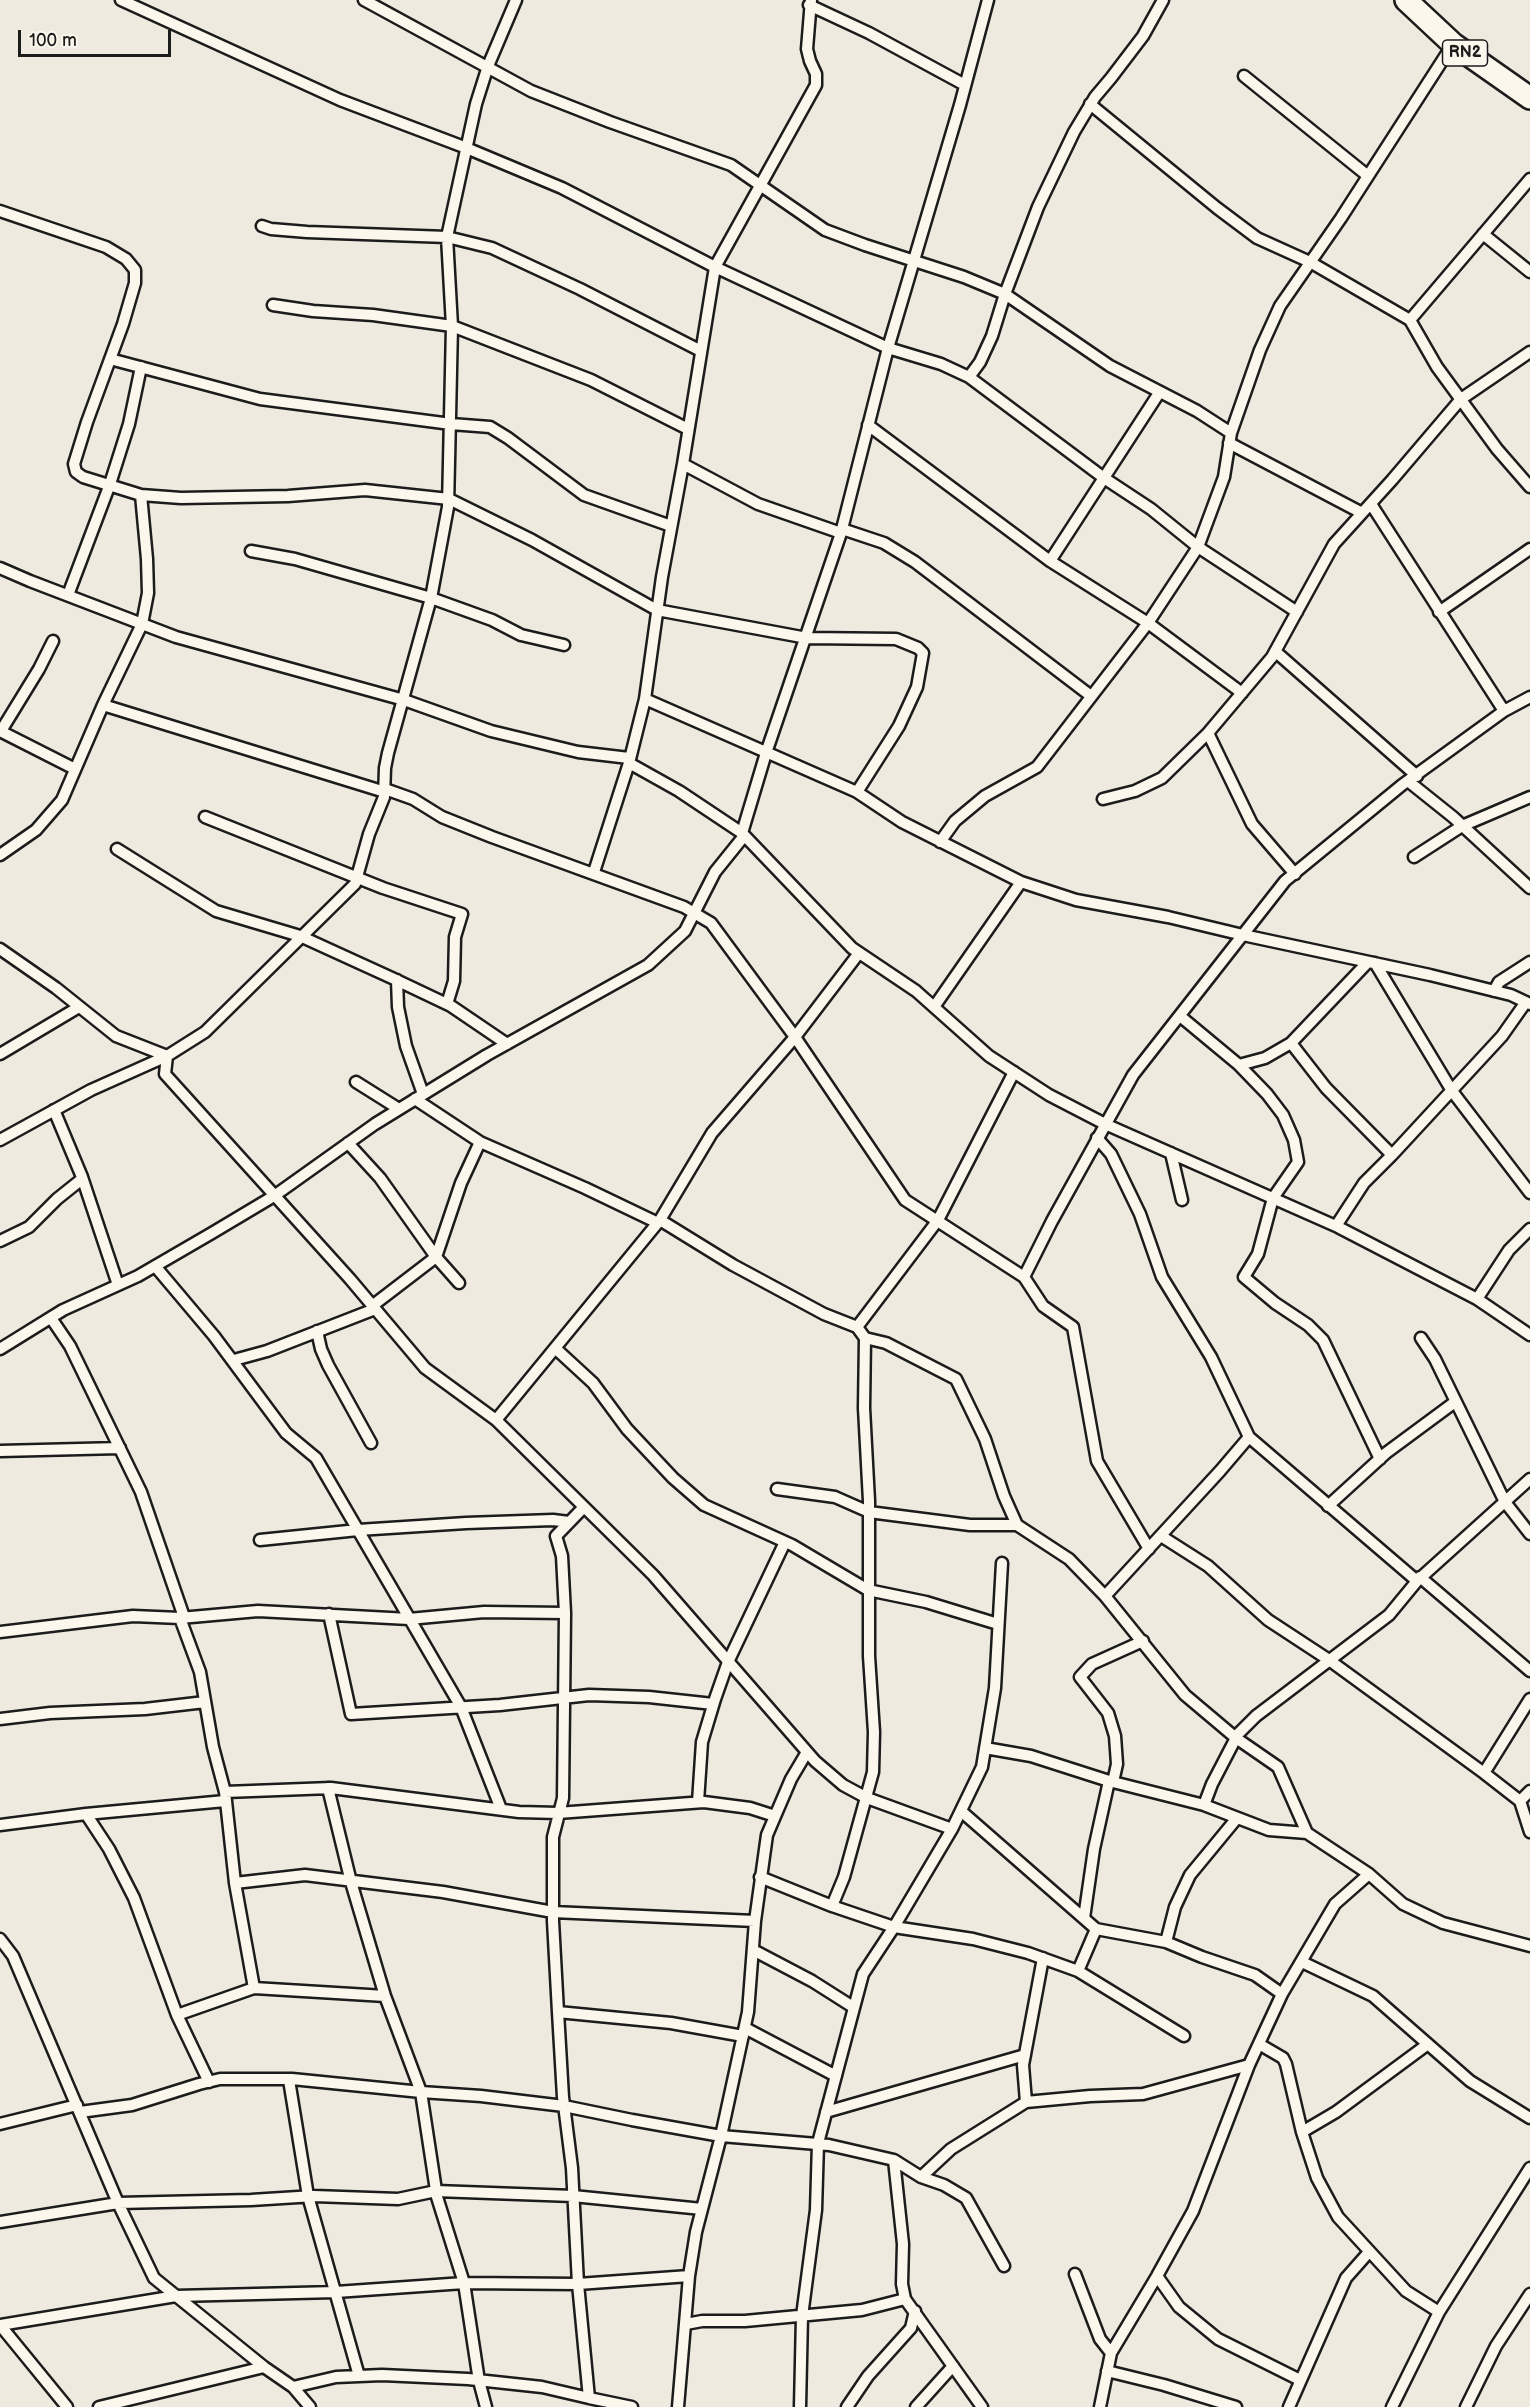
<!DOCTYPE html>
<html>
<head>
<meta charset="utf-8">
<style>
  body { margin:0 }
  #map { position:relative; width:1530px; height:2407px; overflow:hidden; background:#eeeadf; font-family:"Balsamiq Sans",sans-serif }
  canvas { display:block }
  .scale { position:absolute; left:18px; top:30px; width:153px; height:27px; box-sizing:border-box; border:3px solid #1c1c1c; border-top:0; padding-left:8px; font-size:18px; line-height:21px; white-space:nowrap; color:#1c1c1c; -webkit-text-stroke:4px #fbf7ec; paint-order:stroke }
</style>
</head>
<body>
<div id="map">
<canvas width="1530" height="2407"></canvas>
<div class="scale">100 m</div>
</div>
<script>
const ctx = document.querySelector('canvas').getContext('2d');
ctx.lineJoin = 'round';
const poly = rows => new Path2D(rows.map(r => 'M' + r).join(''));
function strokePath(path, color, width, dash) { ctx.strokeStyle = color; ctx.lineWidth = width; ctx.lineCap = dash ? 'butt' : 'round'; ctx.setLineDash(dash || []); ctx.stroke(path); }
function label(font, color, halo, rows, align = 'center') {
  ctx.font = font + ' "Balsamiq Sans",sans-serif'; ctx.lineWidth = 5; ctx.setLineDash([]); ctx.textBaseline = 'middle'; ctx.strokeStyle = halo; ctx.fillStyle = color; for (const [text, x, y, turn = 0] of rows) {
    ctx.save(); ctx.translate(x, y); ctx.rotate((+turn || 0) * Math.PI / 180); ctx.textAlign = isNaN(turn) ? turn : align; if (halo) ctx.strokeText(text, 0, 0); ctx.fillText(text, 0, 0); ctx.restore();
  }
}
const street = poly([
  [121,0,340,100,464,147,562,188,715,267,888,348,941,364,969,377,1104,478,1151,509,1198,547,1297,612],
  [364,0,531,91,610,122,731,165,825,230,865,245,964,277,1005,294,1110,366,1197,411,1231,433],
  [809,5,869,33,965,85],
  [1244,76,1368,176],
  [1090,104,1217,208,1257,238,1310,262,1410,320,1437,367,1497,449,1530,487],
  [0,211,106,247,126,259,135,270,135,283,123,324,87,422,74,464,76,472,83,477,141,495,181,498,288,496,365,490,449,499,532,540,657,610,807,638,896,639,918,648,923,653,917,687,899,726,857,792],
  [262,226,271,229,307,232,447,237,492,248,580,289,701,351],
  [1483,234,1530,272],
  [273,305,313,311,373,315,452,326,591,380,688,429],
  [1410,320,1530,179],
  [110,359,260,399,451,424,490,427,508,438,584,495,671,526],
  [969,377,980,362,992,336,1005,294,1038,207,1074,132,1095,97,1111,78,1143,36,1163,0],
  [868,425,1050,561,1148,623,1242,693],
  [1229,443,1362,513],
  [683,464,758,504,841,533],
  [1371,504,1504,711],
  [842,529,884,543,915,562,1091,696],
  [251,551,295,559,431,598,492,620,521,635,564,645],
  [1050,561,1159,393],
  [0,568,30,581,176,637,404,700,491,731,578,752,629,758],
  [68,595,110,484,129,424,141,367],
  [1439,612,1530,549],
  [1276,652,1417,776],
  [645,699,857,792,902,822,1021,882,1076,900,1168,917,1243,935,1430,975,1511,995,1530,1004],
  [103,705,385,792],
  [0,731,75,769],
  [1,731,39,669,53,641],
  [629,763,679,791,742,833,852,948,916,991,989,1056,1049,1095,1105,1124,1338,1227,1477,1299,1530,1335],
  [1408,781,1453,817,1530,888],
  [385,789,413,799,442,817,492,837,684,907,711,923,795,1037,905,1200,1024,1277],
  [1103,799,1135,791,1162,778,1208,733],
  [205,817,383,888,462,914,455,937,454,981,447,1004],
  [742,833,766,753,841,533,888,348,960,105,988,0],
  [940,842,955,821,985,796,1037,767,1148,623,1198,547,1224,477,1231,433,1260,350,1280,306,1341,218,1453,44],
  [117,849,216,911,300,936,392,978,451,1006,507,1044],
  [0,855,36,830,62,800,103,705,142,624,148,593,147,559,141,495],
  [1414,857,1462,826,1530,797],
  [594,872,629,763,645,699,662,577,683,464,715,267,816,85,816,74,810,61,807,49,811,0],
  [1295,874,1252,824,1208,733,1272,657,1334,544,1392,480,1461,399,1530,352],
  [0,949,56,988,116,1036,167,1056,205,1032,355,884,369,834,384,797,385,768,388,753,431,598,448,507,452,326,447,237,476,104,488,66,516,0],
  [1375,963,1452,1091,1530,1193],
  [397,980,398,1007,406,1046,423,1094],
  [1494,991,1499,982,1530,962],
  [934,1007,1021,882],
  [1180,1016,1239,1065,1267,1094,1283,1115,1294,1140,1298,1162,1273,1198,1258,1254,1244,1277,1275,1303,1308,1325,1323,1340,1380,1459],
  [1291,1043,1326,1088,1392,1155],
  [0,1054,79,1007],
  [1239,1065,1265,1058,1291,1043,1368,962],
  [356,1082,399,1109],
  [415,1099,480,1142,585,1188,658,1223],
  [54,1110,82,1177,118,1285],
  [1097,1138,1111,1154,1140,1214,1162,1277,1211,1357,1249,1437,1220,1471,1105,1596],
  [0,1140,91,1090,167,1056,165,1074,350,1279,425,1368,496,1420,653,1575,815,1761,843,1785,867,1798,952,1829],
  [348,1143,380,1178,436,1257,459,1283],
  [1171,1153,1182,1200],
  [660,1220,733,1265,824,1314,857,1327,865,1338,864,1408,869,1501,869,1656,874,1732,873,1772,844,1877,832,1906,894,1927,952,1829,982,1767,995,1688,1002,1563],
  [1336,1226,1364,1183,1392,1155,1502,1036,1526,1002],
  [0,1241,29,1227,57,1199,82,1179],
  [155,1266,214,1336,286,1433,316,1458,461,1707,501,1809],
  [1477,1299,1509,1250,1530,1229],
  [372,1306,436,1257,461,1183,480,1142],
  [51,1318,70,1346,141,1492,184,1617],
  [857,1327,938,1220,1014,1072],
  [317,1331,321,1349,328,1365,371,1443],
  [865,1338,886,1343,956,1379,985,1439,1004,1496,1017,1525],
  [1421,1338,1435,1359,1505,1502,1530,1534],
  [555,1348,593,1383,627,1429,673,1478,704,1505,792,1545,868,1590,926,1602,998,1624],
  [0,1349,63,1310,138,1276,212,1233,274,1196,375,1124,487,1055,648,965,685,931,715,872,744,836],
  [234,1360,267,1351,375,1309],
  [496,1420,660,1220,712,1133,795,1037,859,953],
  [1249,1437,1417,1581],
  [0,1451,120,1448],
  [777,1489,835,1497,869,1512,970,1525,1017,1525,1069,1559,1105,1596,1185,1695,1236,1738,1278,1767,1307,1833,1369,1874,1403,1904,1443,1923,1530,1946],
  [1328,1506,1386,1453,1455,1402],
  [584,1507,556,1536,562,1556,565,1613,563,1798,553,1837,553,1921,558,2012,563,2097,572,2168,578,2284,589,2398,632,2407],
  [1161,1536,1208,1566,1268,1620,1329,1660,1484,1773,1520,1801,1530,1832],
  [260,1540,358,1530,466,1523,553,1520,569,1522],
  [1149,1549,1097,1461,1073,1327,1043,1306,1024,1277,1052,1221,1133,1075,1285,881,1402,785,1504,711,1530,697],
  [1420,1577,1530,1671],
  [329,1614,351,1714,500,1705,589,1695,649,1697,713,1704],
  [180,1618,200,1672,213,1747,225,1792,235,1883,254,1988],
  [0,1632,133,1616,180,1618,258,1611,409,1619,484,1612,565,1613],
  [0,1719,50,1713,145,1709,205,1702],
  [985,1748,1031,1756,1109,1781,1204,1805,1269,1830,1307,1833],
  [1484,1773,1530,1699],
  [1113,1782,1117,1764,1115,1736,1108,1713,1080,1677,1092,1664,1143,1641],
  [328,1788,351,1882,385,1996,421,2092,437,2197,464,2283,479,2381,486,2407],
  [225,1792,331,1788,519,1812,558,1813,704,1802,750,1808,775,1816],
  [1520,1801,1530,1791],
  [698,1802,702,1742,715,1699,728,1662,785,1542],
  [1204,1805,1212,1784,1238,1734,1256,1716,1389,1615,1417,1581,1530,1479],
  [961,1811,1096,1929,1166,1942,1202,1957,1255,1975,1282,1994],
  [86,1814,109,1849,134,1898,177,2015,209,2082],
  [0,1825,86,1814,225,1801],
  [760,1877,832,1906],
  [235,1883,305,1875,443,1892,553,1912,755,1921],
  [1084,1918,1094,1849,1109,1781],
  [0,1939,13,1956,118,2203,154,2278,264,2367,293,2387,310,2407],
  [1166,1942,1175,1907,1190,1875,1237,1818],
  [753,1950,812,1981,853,2007],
  [1302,1962,1373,1996,1470,2081,1530,2118],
  [1078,1971,1096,1929],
  [558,2012,671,2023,743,2036],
  [177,2015,254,1988,385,1996],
  [745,2028,836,2076],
  [1259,2044,1283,2058,1286,2064,1302,2132,1317,2178,1338,2217,1406,2291,1439,2312],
  [289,2080,308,2196,359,2376],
  [1026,2102,1023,2065,1043,1958],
  [80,2112,132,2105,199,2084,220,2079,292,2079,421,2092,481,2096,564,2106,632,2120,721,2136,829,2145,894,2160,921,2177,944,2185,966,2198,1004,2266],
  [826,2112,1025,2055],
  [0,2124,77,2105],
  [1302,2132,1336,2112,1428,2044],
  [894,2160,903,2244,902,2284,905,2299],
  [921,2177,951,2149,1026,2102,1090,2096,1143,2094,1249,2065],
  [0,2222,118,2203,251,2200,314,2196,398,2199,436,2191,573,2196,702,2209],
  [1075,2274,1100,2339,1111,2353],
  [1157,2276,1179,2307,1218,2339,1300,2380],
  [686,2324,702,2321,745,2321,862,2310,905,2299,982,2407],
  [0,2325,176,2296,336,2292,464,2283,578,2284,689,2276],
  [0,2325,67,2407],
  [1107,2371,1164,2385,1236,2407],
  [293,2387,336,2377,382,2375,468,2379,542,2387,589,2398],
  [99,2407,264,2367],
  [678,2407,689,2276,696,2232,721,2136,748,2012,755,1921,767,1835,791,1779,807,1752],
  [800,2407,802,2316,816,2210,818,2143,863,1974,894,1927,973,1939,1028,1953,1078,1971,1184,2036],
  [847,2407,868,2376,911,2328,915,2311],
  [916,2407,953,2366],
  [1100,2407,1111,2353,1157,2276,1193,2211,1249,2065,1282,1994,1335,1904,1369,1874],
  [1289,2407,1346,2278,1369,2252],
  [1392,2407,1439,2312,1530,2168],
  [1466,2407,1496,2346,1530,2294]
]);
const highway = poly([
  [1406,0,1453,44,1530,98]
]);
const shields = [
  [1465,53,45]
];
const shieldNames = [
  ["RN2",1465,53]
];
strokePath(street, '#1c1c1c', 15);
strokePath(highway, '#1c1c1c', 26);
strokePath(street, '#fbf7ec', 10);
strokePath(highway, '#fbf7ec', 21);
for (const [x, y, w] of shields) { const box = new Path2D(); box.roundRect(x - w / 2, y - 13, w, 26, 4.5); ctx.fillStyle = '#fbf7ec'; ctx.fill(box); strokePath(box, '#1c1c1c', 1.5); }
label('bold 16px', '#1c1c1c', null, shieldNames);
</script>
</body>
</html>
